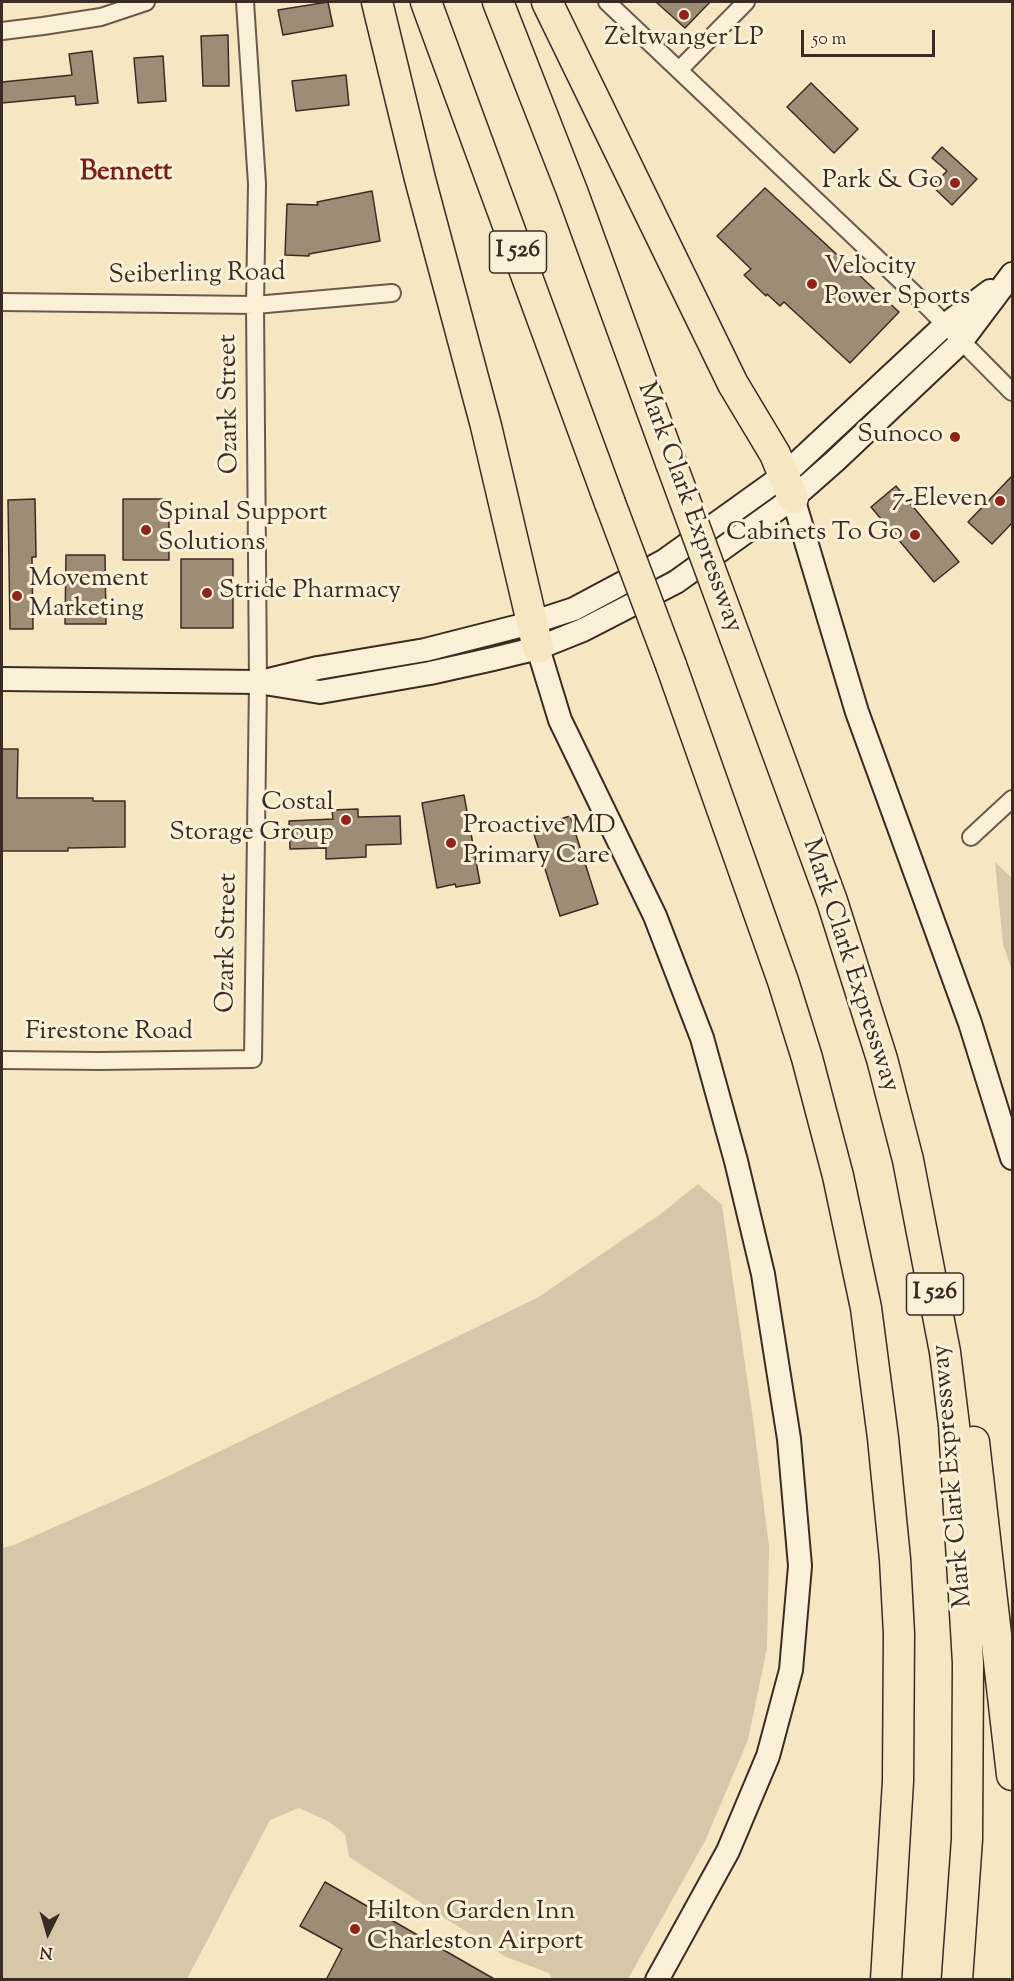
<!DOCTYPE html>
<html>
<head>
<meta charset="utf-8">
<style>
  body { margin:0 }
  #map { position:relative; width:1014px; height:1981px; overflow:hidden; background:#f7e6c2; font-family:"Sorts Mill Goudy",serif }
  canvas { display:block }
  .frame { position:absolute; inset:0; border:3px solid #3b2c23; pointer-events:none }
  .north { position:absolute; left:18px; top:1903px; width:60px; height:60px; -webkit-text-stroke:4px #faefd7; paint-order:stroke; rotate:185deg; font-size:16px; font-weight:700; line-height:24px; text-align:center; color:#3b2c23 }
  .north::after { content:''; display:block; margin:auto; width:21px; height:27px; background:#3b2c23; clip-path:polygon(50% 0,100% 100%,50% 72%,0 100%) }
  .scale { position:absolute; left:801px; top:30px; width:134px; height:27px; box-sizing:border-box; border:3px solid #3b2c23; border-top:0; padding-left:8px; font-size:18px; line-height:21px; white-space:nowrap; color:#3b2c23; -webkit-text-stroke:4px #faefd7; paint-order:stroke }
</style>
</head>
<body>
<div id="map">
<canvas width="1014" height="1981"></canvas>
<div class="frame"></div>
<div class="north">N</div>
<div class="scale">50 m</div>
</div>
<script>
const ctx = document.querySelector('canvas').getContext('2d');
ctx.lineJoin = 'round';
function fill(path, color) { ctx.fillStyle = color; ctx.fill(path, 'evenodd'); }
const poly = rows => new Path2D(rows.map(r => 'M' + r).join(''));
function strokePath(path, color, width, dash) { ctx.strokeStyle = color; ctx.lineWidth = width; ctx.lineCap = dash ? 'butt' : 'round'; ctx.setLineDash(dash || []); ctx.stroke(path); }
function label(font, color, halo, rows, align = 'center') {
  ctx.font = font + ' "Sorts Mill Goudy",serif'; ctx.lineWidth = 6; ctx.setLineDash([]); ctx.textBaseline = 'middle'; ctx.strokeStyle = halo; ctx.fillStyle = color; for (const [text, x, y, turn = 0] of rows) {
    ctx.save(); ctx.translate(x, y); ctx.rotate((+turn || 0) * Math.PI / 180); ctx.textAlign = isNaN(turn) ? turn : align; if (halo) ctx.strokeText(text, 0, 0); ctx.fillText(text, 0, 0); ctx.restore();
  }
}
const green = poly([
  [995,862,1012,878,1012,971,1003,944],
  [698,1184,722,1205,754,1426,769,1547,767,1648,748,1740,705,1841,628,1979,552,1979,549,1973,506,1957,349,1857,345,1834,328,1821,299,1808,270,1820,187,1979,2,1979,2,1548,14,1545,154,1483,537,1298,662,1213]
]);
const building = poly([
  [328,2,333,26,283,35,278,10,328,2],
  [656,2,710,2,685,28,656,2],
  [228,35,229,86,203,86,201,36,228,35],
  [92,51,98,103,76,105,75,96,2,103,2,82,72,75,69,54,92,51],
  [163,56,166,101,138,103,134,58,163,56],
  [346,75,349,105,296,111,292,81,346,75],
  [811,83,858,129,834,153,787,107,811,83],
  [942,147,977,179,952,205,932,186,947,171,932,158,942,147],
  [765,188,899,312,850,363,784,302,780,306,767,294,766,296,744,275,751,269,717,236,765,188],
  [372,191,380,241,309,254,309,256,285,255,287,204,318,205,317,202,372,191],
  [1012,476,1012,523,992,544,968,522,1012,476],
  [896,486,959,562,934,582,871,507,896,486],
  [35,499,36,557,32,557,33,629,10,629,8,500,35,499],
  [123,499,169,499,169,560,123,560,123,499],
  [66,555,105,555,106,624,65,624,66,555],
  [181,559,233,559,233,628,181,628,181,559],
  [2,749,18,749,17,798,93,798,93,801,125,801,125,847,68,848,68,851,2,851,2,749],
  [464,795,480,883,456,887,455,884,437,888,422,803,464,795],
  [358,809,358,817,400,816,401,844,366,845,366,857,326,859,326,848,290,849,289,821,333,819,332,810,358,809],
  [570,816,598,904,560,916,532,828,570,816],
  [325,1882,496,1980,326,1980,342,1949,300,1926,325,1882]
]);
const street = poly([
  [607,2,921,300,1012,392],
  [2,31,43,26,101,17,146,2],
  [680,69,746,2],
  [2,302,255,305,392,293],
  [971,837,1012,799],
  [2,1060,99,1061,253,1059,258,682,255,305,257,184,245,2]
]);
const secondary = poly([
  [793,498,857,712,970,1023,1012,1158],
  [538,648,560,720,655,916,702,1038,736,1161,763,1274,789,1439,800,1566,791,1670,768,1756,728,1851,657,1980],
  [2,679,258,682,320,692,430,673,493,659,538,648,583,630,676,582,793,498,835,461,961,342,1012,274],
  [269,680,318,668,425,650,531,623,574,609,664,561,784,475,945,325,990,291]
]);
const highway = poly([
  [377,2,420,179,486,426,538,648],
  [426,2,610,503],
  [498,2,572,191,671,463],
  [547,2,733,384,775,454,793,498],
  [735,637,832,901,882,1059,908,1160,945,1352,954,1425,968,1663,967,1839,957,1980],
  [671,665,783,981,807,1058,838,1176,866,1308,883,1438,895,1559,899,1634,898,1781,886,1980],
  [974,1442,1012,1775]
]);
const highwayBridge = poly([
  [671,463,735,637],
  [610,503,671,665]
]);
const markers = [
  [684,15,6,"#8f2418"],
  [955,183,6,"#8f2418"],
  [812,284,6,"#8f2418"],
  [955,437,6,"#8f2418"],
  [1000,501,6,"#8f2418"],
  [146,530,6,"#8f2418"],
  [915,535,6,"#8f2418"],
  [207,593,6,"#8f2418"],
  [17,596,6,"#8f2418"],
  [346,820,6,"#8f2418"],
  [451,843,6,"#8f2418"],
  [355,1929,6,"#8f2418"]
];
const shields = [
  [518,252,57],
  [935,1294,57]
];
const shieldNames = [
  ["I 526",518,252],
  ["I 526",935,1294]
];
const poiNames = [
  ["Zeltwanger LP",684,40,"center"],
  ["Park & Go",943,183,"right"],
  ["Velocity",824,269],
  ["Power Sports",824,299],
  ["Sunoco",943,437,"right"],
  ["7-Eleven",988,501,"right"],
  ["Spinal Support",158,515],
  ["Solutions",158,545],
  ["Cabinets To Go",903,535,"right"],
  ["Movement",29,581],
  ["Marketing",29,611],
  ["Stride Pharmacy",219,593],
  ["Costal",334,805,"right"],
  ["Storage Group",334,835,"right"],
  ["Proactive MD",463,828],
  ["Primary Care",463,858],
  ["Hilton Garden Inn",367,1914],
  ["Charleston Airport",367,1944]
];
const streetNames = [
  ["Seiberling Road",197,276,-1],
  ["Ozark Street",231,404,-91],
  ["Mark Clark Expressway",688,508,70],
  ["Ozark Street",229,943,-89],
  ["Mark Clark Expressway",849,966,72],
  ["Firestone Road",109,1034],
  ["Mark Clark Expressway",954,1476,-95]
];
const neighbourhoodNames = [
  ["Bennett",126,174]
];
fill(green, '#d7c6a7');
fill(building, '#9d8d76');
strokePath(building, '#3b2c23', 1.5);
strokePath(street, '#6a5a4b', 20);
strokePath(secondary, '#3b2c23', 26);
strokePath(highway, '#3b2c23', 33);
strokePath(street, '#faefd7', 16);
strokePath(secondary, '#faefd7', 22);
strokePath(highway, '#f7e6c2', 30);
strokePath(highwayBridge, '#3b2c23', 33, []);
strokePath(highwayBridge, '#f7e6c2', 30);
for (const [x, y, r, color] of markers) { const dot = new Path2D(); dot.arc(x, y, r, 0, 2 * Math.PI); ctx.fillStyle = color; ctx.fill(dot); strokePath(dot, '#faefd7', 2); }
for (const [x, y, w] of shields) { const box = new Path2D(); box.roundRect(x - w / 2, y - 21, w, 42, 4.5); ctx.fillStyle = '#faefd7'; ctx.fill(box); strokePath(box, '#3b2c23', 1.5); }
label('bold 24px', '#3b2c23', null, shieldNames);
label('26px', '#3b2c23', '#faefd7', poiNames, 'left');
label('26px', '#3b2c23', '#faefd7', streetNames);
label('bold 27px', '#7a1f14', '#faefd7', neighbourhoodNames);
</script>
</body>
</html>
